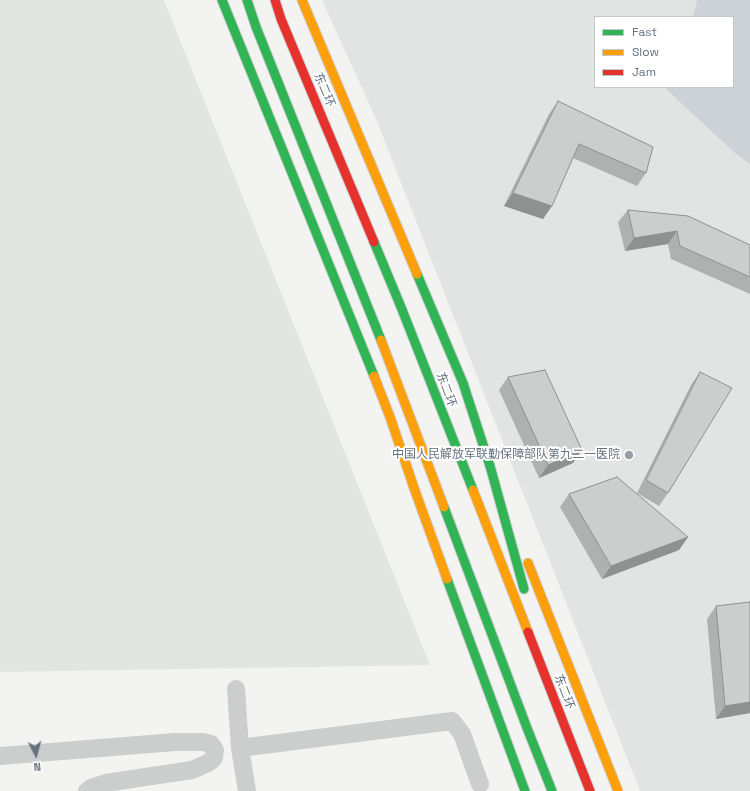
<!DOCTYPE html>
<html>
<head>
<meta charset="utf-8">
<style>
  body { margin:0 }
  #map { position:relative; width:750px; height:791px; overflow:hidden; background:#f3f3f2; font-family:"Space Grotesk",sans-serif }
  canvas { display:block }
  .legend { position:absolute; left:594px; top:16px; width:140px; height:72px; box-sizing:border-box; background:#fff; border:1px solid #c1c7cc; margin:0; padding:5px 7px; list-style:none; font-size:12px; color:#657280 }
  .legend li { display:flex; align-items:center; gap:8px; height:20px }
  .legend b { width:20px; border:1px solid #c1c7cc }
  .north { position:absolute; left:16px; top:735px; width:40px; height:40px; -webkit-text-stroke:3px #fff; paint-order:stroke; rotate:174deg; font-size:11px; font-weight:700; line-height:16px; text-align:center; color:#657280 }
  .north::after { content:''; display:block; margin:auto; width:14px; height:18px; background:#657280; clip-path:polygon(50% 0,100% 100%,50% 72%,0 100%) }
</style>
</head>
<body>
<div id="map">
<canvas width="750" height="791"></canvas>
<ul class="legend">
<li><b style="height:5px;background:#30b455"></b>Fast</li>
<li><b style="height:5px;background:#ff9f0a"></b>Slow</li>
<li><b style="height:5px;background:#e5322d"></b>Jam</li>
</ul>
<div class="north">N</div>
</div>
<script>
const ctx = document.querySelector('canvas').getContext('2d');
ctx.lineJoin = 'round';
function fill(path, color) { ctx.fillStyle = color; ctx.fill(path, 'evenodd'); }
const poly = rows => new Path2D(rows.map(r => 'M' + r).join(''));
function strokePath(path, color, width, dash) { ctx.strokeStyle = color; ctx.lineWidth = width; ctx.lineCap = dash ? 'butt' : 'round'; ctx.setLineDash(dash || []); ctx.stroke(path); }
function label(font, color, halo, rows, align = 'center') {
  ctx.font = font + ' "Space Grotesk","Noto Sans SC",sans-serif'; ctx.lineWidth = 4; ctx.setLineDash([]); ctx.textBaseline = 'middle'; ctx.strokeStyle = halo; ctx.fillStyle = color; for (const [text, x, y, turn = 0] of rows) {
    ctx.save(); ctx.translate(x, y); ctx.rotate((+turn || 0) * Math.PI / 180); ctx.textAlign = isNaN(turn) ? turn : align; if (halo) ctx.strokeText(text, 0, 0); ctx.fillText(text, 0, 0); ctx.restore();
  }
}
const built = poly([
  [322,0,750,0,750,791,640,791,376,119],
  [595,17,733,17,733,87,595,87]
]);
const green = poly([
  [0,0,164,0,430,665,0,672]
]);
const water = poly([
  [697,0,750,0,750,164,735,153,664,87,733,87,733,17,693,17]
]);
const street = poly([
  [236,689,240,748,247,791],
  [240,748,452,721,462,734,480,784],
  [0,756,175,742,203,742,211,744,215,750,214,758,208,763,192,770,106,783,93,787,87,791]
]);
const fast = poly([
  [222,0,374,376],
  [247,0,256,27,381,340],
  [374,242,401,307,473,490],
  [417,274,463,383,490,466,524,589],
  [444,507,527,728,552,791],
  [447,579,525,791]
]);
const slow = poly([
  [302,0,417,274],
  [381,340,444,507],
  [374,376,390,417,414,488,447,579],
  [473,490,528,632],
  [528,563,618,791]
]);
const jam = poly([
  [275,0,281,19,374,242],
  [528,632,590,791]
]);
const wall = poly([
  [558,101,646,173,637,186,573,158,543,219,504,206,549,114],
  [628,210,750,245,750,294,671,259,668,244,625,251,618,222],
  [700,372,668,493,659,506,637,493,691,385],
  [508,377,573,463,539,478,499,390],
  [569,494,688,537,679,550,602,579,560,507],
  [716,606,750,713,716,719,707,619]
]);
const shadedWall = poly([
  [513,193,552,206,543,219,504,206],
  [677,231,668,244,625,251,634,238],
  [582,450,573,463,539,478,548,465],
  [688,537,679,550,602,579,611,566],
  [750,702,750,713,716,719,725,706]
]);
const building = poly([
  [558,101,653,147,646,173,579,144,552,206,513,193,558,101],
  [628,210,688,216,750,245,750,277,680,246,677,231,634,238,628,210],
  [545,370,582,450,548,465,508,377,545,370],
  [700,372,732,388,668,493,646,480,700,372],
  [617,477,688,537,611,566,569,494,617,477],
  [750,602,750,702,725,706,716,606,750,602]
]);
const markers = [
  [629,455,5,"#979fa8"]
];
const streetNames = [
  ["东二环",324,90,67],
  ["东二环",446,390,69],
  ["东二环",564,692,69]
];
const poiNames = [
  ["中国人民解放军联勤保障部队第九二一医院",620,455]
];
fill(built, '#e2e3e3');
fill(green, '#e2e6e0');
fill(water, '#ccd2d5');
strokePath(fast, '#cfcfd0', 11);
strokePath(slow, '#cfcfd0', 11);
strokePath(jam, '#cfcfd0', 11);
strokePath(street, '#cccdcd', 18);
strokePath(fast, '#30b455', 9);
strokePath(slow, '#ff9f0a', 9);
strokePath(jam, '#e5322d', 9);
fill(wall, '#afb1b1');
fill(shadedWall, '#8f9090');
fill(building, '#cccece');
strokePath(building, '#8f9090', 1);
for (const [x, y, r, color] of markers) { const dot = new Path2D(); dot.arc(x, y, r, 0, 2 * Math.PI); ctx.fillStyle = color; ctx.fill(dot); strokePath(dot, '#fff', 1.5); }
label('12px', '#657280', '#fff', streetNames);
label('12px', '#657280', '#fff', poiNames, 'right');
</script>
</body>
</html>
